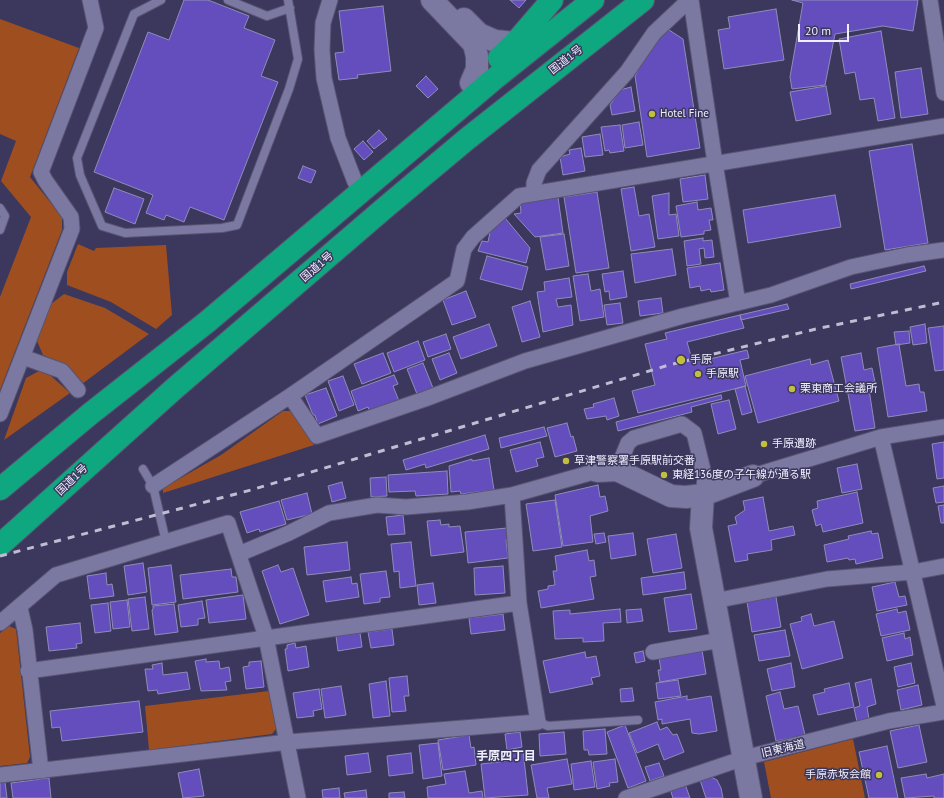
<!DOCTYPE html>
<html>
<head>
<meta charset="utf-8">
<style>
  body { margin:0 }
  #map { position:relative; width:944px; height:798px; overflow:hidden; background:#3b375d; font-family:"PT Sans",sans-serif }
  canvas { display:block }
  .scale { position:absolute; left:798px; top:24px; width:51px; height:18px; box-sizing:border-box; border:2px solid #f0effe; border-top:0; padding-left:5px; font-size:12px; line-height:14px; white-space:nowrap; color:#f0effe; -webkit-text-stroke:3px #3b375d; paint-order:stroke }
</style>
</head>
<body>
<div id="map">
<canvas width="944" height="798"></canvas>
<div class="scale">20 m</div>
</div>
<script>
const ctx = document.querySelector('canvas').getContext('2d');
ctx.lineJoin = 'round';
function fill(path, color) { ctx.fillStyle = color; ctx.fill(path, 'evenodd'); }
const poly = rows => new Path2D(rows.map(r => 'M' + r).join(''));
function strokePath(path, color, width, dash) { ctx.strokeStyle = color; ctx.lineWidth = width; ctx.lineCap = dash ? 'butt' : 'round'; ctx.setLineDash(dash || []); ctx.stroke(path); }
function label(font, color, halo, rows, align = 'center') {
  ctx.font = font + ' "PT Sans","Noto Sans JP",sans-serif'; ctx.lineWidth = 3; ctx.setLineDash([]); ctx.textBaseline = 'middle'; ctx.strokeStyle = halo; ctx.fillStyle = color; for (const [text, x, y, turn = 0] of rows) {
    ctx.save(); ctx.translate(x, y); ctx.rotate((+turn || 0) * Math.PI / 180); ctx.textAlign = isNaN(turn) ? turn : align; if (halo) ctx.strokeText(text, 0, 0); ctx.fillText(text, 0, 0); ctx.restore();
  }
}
const green = poly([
  [0,19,79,48,30,177,62,217,62,230,0,390,0,297,31,217,1,181,16,141,0,134],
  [78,244,94,251,96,248,166,245,172,315,156,329,111,302,67,285,67,272],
  [64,294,105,308,149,334,82,384,66,365,43,355,37,341,51,304],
  [39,371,50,375,70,393,4,440,26,378],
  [283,411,292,411,314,445,163,493,163,488,221,455],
  [9,626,16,629,30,757,27,763,0,766,0,633],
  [269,691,276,729,272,734,149,750,145,706],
  [853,739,865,798,771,798,764,762]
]);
const building = poly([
  [184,0,208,0,249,16,244,28,275,40,261,76,278,82,224,220,190,207,184,222,166,215,164,220,146,213,153,195,94,172,148,32,169,40,184,0],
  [510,0,526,0,519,8,510,0],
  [792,0,918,0,913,31,883,26,835,34,825,85,792,89,790,77,803,3,792,0],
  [383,6,391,71,357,75,358,78,339,80,335,53,344,52,339,11,383,6],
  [776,9,784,60,724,69,718,30,730,28,728,17,776,9],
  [666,28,683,39,700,148,647,157,635,76,643,60,666,28],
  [881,31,895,118,878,121,874,98,860,100,855,72,845,74,839,39,881,31],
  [921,68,928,114,901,118,895,72,921,68],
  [426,76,438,89,428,98,416,86,426,76],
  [826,86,831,114,796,121,790,92,826,86],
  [631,87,635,111,612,115,610,105,620,90,631,87],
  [639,122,643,145,625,148,622,125,639,122],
  [620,125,624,151,610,153,609,150,605,151,601,127,620,125],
  [379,130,387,139,374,149,367,141,379,130],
  [600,134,603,155,585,157,582,137,600,134],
  [363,141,373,152,364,160,354,149,363,141],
  [912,144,928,243,885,250,869,151,912,144],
  [581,148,585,171,563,175,560,157,570,154,569,150,581,148],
  [303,166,316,171,311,183,298,178,303,166],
  [705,175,708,199,683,202,680,179,705,175],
  [634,187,639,216,649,214,655,247,631,251,621,189,634,187],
  [114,188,144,199,135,224,105,212,114,188],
  [597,192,609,268,576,273,564,197,597,192],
  [669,193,669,215,676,214,679,236,658,239,652,196,669,193],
  [835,195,841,227,748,243,743,210,835,195],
  [558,197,563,233,535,237,514,214,521,213,520,202,558,197],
  [697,202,698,210,711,208,713,220,709,220,711,230,704,231,704,234,681,237,676,206,697,202],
  [505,218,530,248,526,263,478,251,482,241,488,242,490,232,505,218],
  [564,234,569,266,546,270,540,237,564,234],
  [703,238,703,241,712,240,714,257,705,258,704,248,699,249,701,264,687,266,684,241,703,238],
  [672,249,676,275,635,283,631,254,672,249],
  [487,256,528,267,522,290,480,279,487,256],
  [720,263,724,290,711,292,710,289,701,291,700,286,690,288,687,268,720,263],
  [924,266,926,271,851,289,850,284,924,266],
  [623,271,627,297,610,300,609,291,605,292,602,274,623,271],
  [588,274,591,291,600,289,604,317,580,321,573,276,588,274],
  [569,278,572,297,556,299,558,307,571,305,573,325,543,332,537,292,545,291,544,282,569,278],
  [466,291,476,317,452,325,443,300,466,291],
  [661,298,663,313,640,316,638,301,661,298],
  [530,301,540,337,522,342,512,307,530,301],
  [620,303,623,323,607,325,604,305,620,303],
  [787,304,789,309,741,320,740,315,787,304],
  [740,315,744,328,687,342,693,363,747,350,749,358,740,360,746,386,638,413,632,391,655,385,645,344,667,339,665,333,740,315],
  [489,324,497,346,461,359,453,337,489,324],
  [925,324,927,343,913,345,910,327,925,324],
  [944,326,944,370,935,371,928,328,944,326],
  [909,331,910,343,896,345,894,332,909,331],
  [446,334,451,349,428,357,423,342,446,334],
  [418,341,425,360,394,372,387,353,418,341],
  [899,344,906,386,919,384,920,392,924,392,927,411,888,417,877,348,899,344],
  [383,353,391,373,362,384,354,364,383,353],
  [449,353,457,373,440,380,432,359,449,353],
  [861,353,864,370,872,368,875,382,868,383,875,428,855,431,841,357,861,353],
  [810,359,811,365,828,360,839,401,758,423,745,376,810,359],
  [423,363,433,388,417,394,407,369,423,363],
  [394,375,398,384,393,386,399,401,370,412,368,407,358,411,351,391,394,375],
  [343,376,354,405,339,411,328,381,343,376],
  [745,386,752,412,742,415,735,389,745,386],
  [326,388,337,416,318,424,315,415,313,415,305,395,326,388],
  [721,395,722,399,691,407,692,412,618,431,616,422,721,395],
  [614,398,619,416,607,420,606,416,587,419,584,409,594,407,593,404,614,398],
  [729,400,736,429,718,434,711,404,729,400],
  [567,423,571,437,573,436,577,451,555,457,547,428,567,423],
  [544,427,547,436,501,448,499,438,544,427],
  [485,435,489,449,426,468,425,464,406,470,403,460,485,435],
  [540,442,544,457,536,459,538,466,516,472,510,450,540,442],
  [944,442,944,478,937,479,932,444,944,442],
  [489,458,494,490,461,494,460,491,451,492,449,466,472,459,472,461,489,458],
  [857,464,862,489,842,493,837,468,857,464],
  [447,471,448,494,416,496,415,491,389,492,388,475,447,471],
  [386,477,387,496,371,497,370,478,386,477],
  [342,482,346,498,332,502,328,486,342,482],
  [598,485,600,497,605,496,608,511,590,516,593,542,563,546,555,495,598,485],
  [944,486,944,502,936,503,933,488,944,486],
  [857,492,863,523,823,532,821,524,816,526,812,510,818,508,817,501,857,492],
  [307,493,312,514,287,520,281,500,307,493],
  [763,497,769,531,793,526,795,535,771,540,772,550,747,554,748,560,735,562,728,526,737,524,735,517,745,510,743,501,763,497],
  [555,500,562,547,533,551,526,504,555,500],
  [279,501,286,524,260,532,259,529,247,533,240,512,279,501],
  [944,505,944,523,941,523,938,506,944,505],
  [403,515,405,534,388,535,386,517,403,515],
  [440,520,441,525,449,524,449,527,460,526,464,552,431,556,427,521,440,520],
  [507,528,508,540,506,540,508,558,468,563,465,532,507,528],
  [871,531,872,534,878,533,883,558,856,564,855,559,849,560,848,558,827,562,824,545,849,539,848,536,871,531],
  [604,533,606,542,596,544,594,534,604,533],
  [633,533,636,555,611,559,608,536,633,533],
  [676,534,682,568,653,573,647,539,676,534],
  [347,542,350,570,307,575,304,547,347,542],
  [411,542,416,586,400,588,399,571,394,572,391,544,411,542],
  [587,550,589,561,594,560,596,576,590,577,594,599,541,608,538,591,548,589,548,586,555,585,553,571,557,571,555,556,587,550],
  [143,563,147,592,128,595,124,566,143,563],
  [171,565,176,602,152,605,148,568,171,565],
  [278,565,281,572,293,568,309,615,280,624,262,571,278,565],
  [503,566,505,593,475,595,474,568,503,566],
  [231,569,232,577,236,577,238,592,183,599,180,575,231,569],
  [386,571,390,597,380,598,380,602,364,604,360,574,386,571],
  [684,572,686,589,643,595,641,578,684,572],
  [106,573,107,585,112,584,114,596,90,599,87,576,106,573],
  [351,577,352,584,357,583,359,597,326,602,323,581,351,577],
  [895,582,899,597,905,596,907,605,877,611,872,587,895,582],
  [433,583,436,603,419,605,417,585,433,583],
  [691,594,697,629,669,632,664,598,691,594],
  [243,595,246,619,209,623,206,600,243,595],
  [145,597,149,629,132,631,128,599,145,597],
  [776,597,781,627,752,632,747,602,776,597],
  [127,600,130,627,113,629,110,602,127,600],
  [202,601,205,618,198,619,198,625,181,627,178,605,202,601],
  [108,603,111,631,95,633,91,605,108,603],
  [174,604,178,632,155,635,152,610,153,609,153,606,174,604],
  [620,609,621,622,603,623,604,641,583,642,583,638,555,639,553,611,570,610,570,614,620,609],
  [641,609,643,621,627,623,626,610,641,609],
  [897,609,898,613,906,611,910,630,881,636,876,614,897,609],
  [503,614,505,630,471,634,469,618,503,614],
  [811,614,814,626,834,621,843,658,802,669,790,624,802,621,801,617,811,614],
  [80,623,82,643,76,644,77,648,49,651,46,627,80,623],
  [392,629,394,645,371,648,368,632,392,629],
  [785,630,790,656,759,661,754,635,785,630],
  [360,633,362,647,338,651,336,636,360,633],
  [904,633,905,639,910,637,913,655,887,661,882,638,904,633],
  [295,643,296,648,306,646,309,667,288,671,285,649,287,649,287,645,295,643],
  [702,650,706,674,660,682,658,670,661,670,659,658,702,650],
  [643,651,645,661,636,663,634,653,643,651],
  [585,652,586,658,596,656,600,676,591,678,593,684,550,693,543,661,585,652],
  [206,659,206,662,219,661,220,669,229,667,231,681,225,682,227,690,201,691,195,661,206,659],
  [261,661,264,687,246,689,243,667,249,666,249,662,261,661],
  [162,663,163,675,187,672,190,689,158,694,157,690,148,691,145,669,153,669,152,665,162,663],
  [791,663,795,687,772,691,767,669,791,663],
  [911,663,915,683,898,687,894,667,911,663],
  [407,676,409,696,404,696,406,711,392,712,389,678,407,676],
  [871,679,876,704,867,707,869,719,857,722,854,708,860,706,855,683,871,679],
  [678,680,681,696,658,699,656,683,678,680],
  [386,681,390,716,373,718,369,684,386,681],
  [849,683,854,707,818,715,813,695,825,692,824,689,849,683],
  [918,685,922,705,901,710,897,690,918,685],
  [341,686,346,715,325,718,321,689,341,686],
  [632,688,634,701,621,702,620,689,632,688],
  [319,689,322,709,313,711,314,716,297,718,293,693,319,689],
  [780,692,784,709,798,706,805,735,776,741,766,696,780,692],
  [687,696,687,700,711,696,717,731,699,734,692,733,690,719,662,724,662,719,658,720,655,702,687,696],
  [139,701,143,732,62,741,60,727,52,728,50,711,139,701],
  [657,722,660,730,667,727,673,735,677,734,684,752,664,760,658,744,637,753,629,733,657,722],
  [625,725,646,781,628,788,607,732,625,725],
  [919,725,927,762,898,768,890,731,919,725],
  [605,729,607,754,589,755,588,750,584,750,583,731,605,729],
  [520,732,522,747,507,750,505,734,520,732],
  [564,732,566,754,540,756,539,734,564,732],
  [469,735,471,748,474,747,476,765,443,770,438,740,469,735],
  [438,743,442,776,423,779,419,745,438,743],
  [887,746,898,798,869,798,859,752,887,746],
  [523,750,528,795,485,798,481,764,507,761,506,752,523,750],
  [368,753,371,772,347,775,345,756,368,753],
  [411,753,413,773,389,776,387,756,411,753],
  [567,759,572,784,547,788,549,798,537,798,531,765,567,759],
  [615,759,618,782,609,783,610,786,597,789,593,762,615,759],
  [591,761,595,787,574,790,571,764,591,761],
  [659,763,664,776,650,781,645,767,659,763],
  [199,769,204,796,183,798,178,773,199,769],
  [465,771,469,793,482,791,483,798,428,798,427,787,446,784,444,774,465,771],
  [926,774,927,778,944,774,944,798,934,798,934,796,905,798,901,778,926,774],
  [709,776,717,780,721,788,723,798,706,798,700,780,709,776],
  [49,778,51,798,13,798,11,783,49,778],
  [0,782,5,782,7,798,0,798,0,782],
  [685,784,690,798,673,798,670,789,685,784],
  [339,788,340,798,323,798,322,790,339,788],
  [366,790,367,798,345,798,344,793,366,790],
  [404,792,405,798,389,798,389,793,404,792]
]);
const lane = poly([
  [161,0,134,14,77,158,80,175,102,226,125,233,222,228,237,225,289,89,298,59,288,0],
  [228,0,267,16,290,8],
  [0,208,5,216,0,230],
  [143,469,153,486,166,542],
  [538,722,548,726,638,720]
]);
const street = poly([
  [330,0,323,23,322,50,324,78,338,138,355,182],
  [691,0,715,163,738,303],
  [930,0,944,93],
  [534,193,534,183,539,170,627,72,654,33,689,0],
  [23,357,62,371,78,390],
  [290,396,317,436,425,399,525,361,683,316,771,295,851,267,907,255,944,250],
  [0,414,72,229,71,217,45,180,41,172,96,28,90,0],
  [881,437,944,706],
  [617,470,628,443,634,438,682,424,694,433,705,478,703,495],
  [753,476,881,437,944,427],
  [153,486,290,396,457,281,464,249,473,237,519,196,944,126],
  [512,495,597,471],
  [714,601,827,579,913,572,944,566],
  [20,608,25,630,41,771],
  [0,623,56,575,228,523,266,637,298,798],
  [653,652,721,640],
  [28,671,519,603],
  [0,775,288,742,538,722,519,603,512,495,467,502,406,507,377,505,329,513,289,533,239,554],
  [626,798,744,758,889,721,944,712]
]);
const secondary = poly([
  [432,0,474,44,477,56,477,69,471,83],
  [464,19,479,34,495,41,515,43],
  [597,471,617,470,671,496,686,497,703,495,753,476],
  [703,495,701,528,751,798]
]);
const highway = poly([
  [499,58,515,43,552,0],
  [0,489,90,414,207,322,494,79,593,0],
  [0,545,175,388,387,206,467,139,643,0]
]);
const rail = poly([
  [0,556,251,490,669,365,816,329,944,302]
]);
const markers = [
  [652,114,4,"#c1be40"],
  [681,360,5,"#c1be40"],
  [698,374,4,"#c1be40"],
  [792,389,4,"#c1be40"],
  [764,444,4,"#c1be40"],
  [566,461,4,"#c1be40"],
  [664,475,4,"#c1be40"],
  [879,775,4,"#c1be40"]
];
const streetNames = [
  ["国道1号",566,60,-38],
  ["国道1号",317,267,-41],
  ["国道1号",72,480,-44],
  ["旧東海道",783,749,-13]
];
const poiNames = [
  ["Hotel Fine",660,114],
  ["手原",690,360],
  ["手原駅",706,374],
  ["栗東商工会議所",800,389],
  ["手原遺跡",772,444],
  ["草津警察署手原駅前交番",574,461],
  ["東経136度の子午線が通る駅",672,475],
  ["手原赤坂会館",871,775,"right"]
];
const neighbourhoodNames = [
  ["手原四丁目",506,757]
];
fill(green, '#9f4f1f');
fill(building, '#644ebd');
strokePath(building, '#8f8cb8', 1);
strokePath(lane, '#585472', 10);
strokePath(street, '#585472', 17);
strokePath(secondary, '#585472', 24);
strokePath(highway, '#585472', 24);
strokePath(lane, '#7b78a2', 8);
strokePath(street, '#7b78a2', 15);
strokePath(secondary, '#7b78a2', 22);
strokePath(highway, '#0ea77f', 22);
strokePath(rail, '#bebdd2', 3, [7, 7]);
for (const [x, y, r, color] of markers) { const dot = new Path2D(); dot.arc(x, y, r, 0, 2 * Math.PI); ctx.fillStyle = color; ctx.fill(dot); strokePath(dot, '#3b375d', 1.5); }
label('11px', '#f0effe', '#3b375d', streetNames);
label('11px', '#f0effe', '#3b375d', poiNames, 'left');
label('bold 12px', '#f0effe', '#3b375d', neighbourhoodNames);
</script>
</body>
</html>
